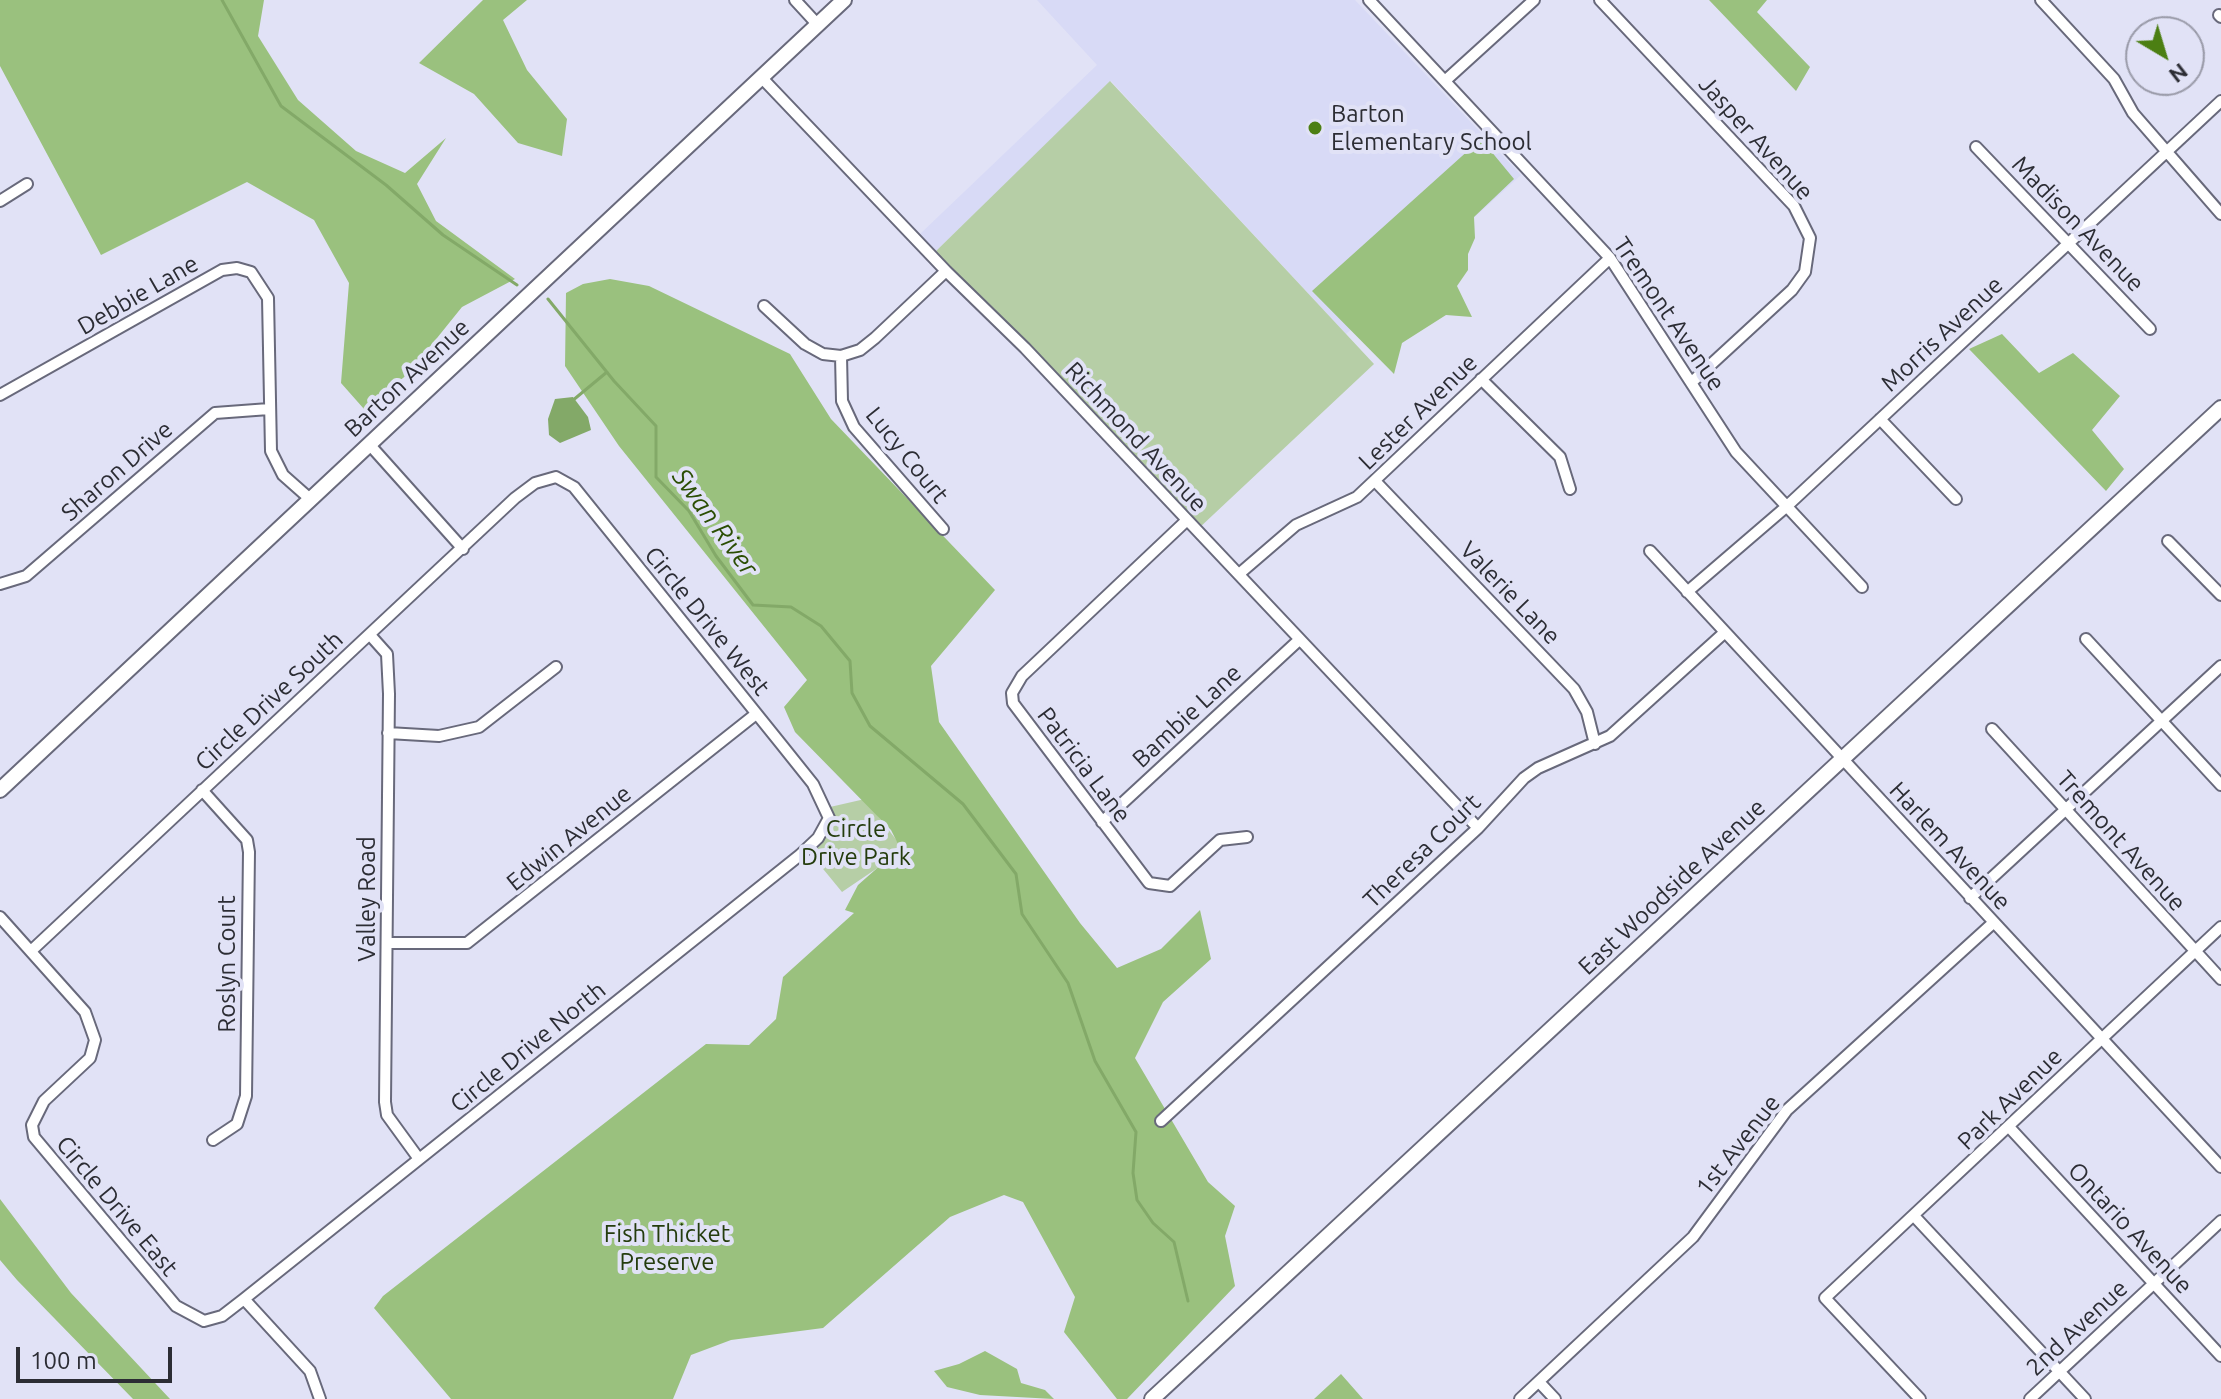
<!DOCTYPE html>
<html>
<head>
<meta charset="utf-8">
<style>
  body { margin:0 }
  #map { position:relative; width:2221px; height:1399px; overflow:hidden; background:#e1e2f6; font-family:Ubuntu,sans-serif }
  canvas { display:block }
  .north { position:absolute; left:2125px; top:16px; width:80px; height:80px; box-sizing:border-box; background:#e1e2f6; border:2px solid #999aa8; border-radius:50%; rotate:142deg; font-size:22px; font-weight:700; line-height:32px; text-align:center; color:#2c2d34 }
  .north::after { content:''; display:block; margin:auto; width:28px; height:36px; background:#4c7f13; clip-path:polygon(50% 0,100% 100%,50% 72%,0 100%) }
  .scale { position:absolute; left:16px; top:1347px; width:156px; height:36px; box-sizing:border-box; border:4px solid #2c2d34; border-top:0; padding-left:10px; font-size:24px; line-height:28px; white-space:nowrap; color:#2c2d34; -webkit-text-stroke:6px #e1e2f6; paint-order:stroke }
</style>
</head>
<body>
<div id="map">
<canvas width="2221" height="1399"></canvas>
<div class="north">N</div>
<div class="scale">100 m</div>
</div>
<script>
const ctx = document.querySelector('canvas').getContext('2d');
ctx.lineJoin = 'round';
function fill(path, color) { ctx.fillStyle = color; ctx.fill(path, 'evenodd'); }
const poly = rows => new Path2D(rows.map(r => 'M' + r).join(''));
function strokePath(path, color, width, dash) { ctx.strokeStyle = color; ctx.lineWidth = width; ctx.lineCap = dash ? 'butt' : 'round'; ctx.setLineDash(dash || []); ctx.stroke(path); }
function label(font, color, halo, rows, align = 'center') {
  ctx.font = font + ' Ubuntu,sans-serif'; ctx.lineWidth = 8; ctx.setLineDash([]); ctx.textBaseline = 'middle'; ctx.strokeStyle = halo; ctx.fillStyle = color; for (const [text, x, y, turn = 0] of rows) {
    ctx.save(); ctx.translate(x, y); ctx.rotate((+turn || 0) * Math.PI / 180); ctx.textAlign = isNaN(turn) ? turn : align; if (halo) ctx.strokeText(text, 0, 0); ctx.fillText(text, 0, 0); ctx.restore();
  }
}
const built = poly([
  [1037,0,1355,0,1521,175,1346,334,1111,81,935,252,920,234,1097,65]
]);
const green = poly([
  [1110,81,1374,364,1198,529,935,252],
  [865,799,904,850,842,892,810,853,832,821,830,807]
]);
const forest = poly([
  [0,0,264,0,258,36,298,100,356,151,405,173,446,138,417,184,436,221,515,279,462,307,408,374,364,409,341,383,349,283,314,220,247,182,101,255,0,66],
  [483,0,527,0,503,20,527,70,567,119,562,156,518,143,474,94,419,63],
  [1709,0,1767,0,1757,12,1810,67,1796,91],
  [1481,139,1514,179,1474,217,1475,238,1468,254,1468,270,1457,286,1472,317,1446,315,1402,343,1394,374,1312,291],
  [610,279,649,286,790,354,831,419,995,590,931,666,939,722,1080,923,1117,968,1161,949,1200,910,1211,959,1163,1002,1135,1058,1208,1182,1235,1206,1225,1236,1235,1286,1127,1399,1117,1399,1064,1332,1075,1297,1023,1202,1004,1195,950,1217,823,1328,731,1340,691,1355,673,1399,451,1399,374,1308,383,1296,706,1044,749,1045,776,1019,783,977,854,913,845,910,858,885,900,848,891,830,795,732,784,707,807,680,619,446,565,366,566,293,583,284],
  [2002,334,2039,373,2073,353,2120,396,2092,430,2124,469,2106,491,1969,349],
  [0,1199,71,1293,170,1399,133,1399,17,1280,0,1260],
  [985,1351,1017,1369,1021,1383,1045,1390,1054,1399,980,1395,947,1387,934,1371,959,1364],
  [1341,1374,1363,1399,1314,1399]
]);
const water = poly([
  [573,397,588,417,591,430,560,443,549,435,548,419,555,399]
]);
const stream = poly([
  [222,0,281,106,386,185,443,235,517,285],
  [548,299,614,381,656,426,656,477,689,511,716,556,753,605,791,607,821,626,850,661,852,693,870,726,963,804,1016,874,1022,914,1068,983,1095,1061,1136,1132,1133,1173,1137,1200,1153,1223,1174,1242,1188,1301],
  [572,401,607,372]
]);
const street = poly([
  [795,0,818,25],
  [1369,0,1610,258,1736,452,1862,587],
  [1600,0,1794,206,1810,238,1805,272,1792,290,1693,381],
  [2041,0,2114,79,2133,113,2221,214],
  [2219,15,2221,17],
  [761,77,946,271,1025,348,1478,828],
  [1446,80,1534,0],
  [1976,147,2150,329],
  [0,201,27,184],
  [764,306,805,344,823,354,841,356,860,350,875,338,946,271],
  [841,356,842,401,854,427,943,529],
  [1481,379,1560,457,1570,489],
  [0,395,222,270,237,268,251,272,268,298,271,451,283,475,309,498],
  [1880,419,1956,499],
  [369,444,463,549],
  [1375,481,1574,689,1587,712,1595,744],
  [1186,521,1022,676,1012,693,1013,703,1149,883,1170,886,1220,840,1247,837],
  [2168,541,2221,595],
  [1650,551,2221,1167],
  [1239,574,1296,525,1357,497,1610,258],
  [0,584,26,576,215,413,269,409],
  [1687,592,1786,507,2221,101],
  [370,635,387,654,389,694,385,1102,387,1115,419,1159],
  [2086,639,2221,785],
  [1992,729,2221,979],
  [388,733,439,736,479,727,556,667],
  [202,790,247,840,249,852,246,1096,237,1124,213,1140],
  [1102,822,1299,640],
  [1970,898,2221,666],
  [0,917,85,1012,95,1040,90,1058,44,1101,32,1125,34,1137,176,1306,204,1321,222,1316,244,1299,800,855,818,838,829,818,813,784,781,744,574,487,556,477,535,483,515,498,31,951],
  [387,943,467,943,756,714],
  [1161,1121,1478,828,1524,778,1538,768,1610,736,1724,633],
  [2009,1127,2221,1356],
  [1915,1217,2085,1399],
  [244,1299,310,1371,320,1399],
  [1539,1382,1555,1399],
  [1520,1399,1693,1237,1787,1110,1993,923],
  [1920,1399,1825,1298,2221,927],
  [2030,1399,2221,1221]
]);
const secondary = poly([
  [0,790,844,0],
  [1152,1399,2221,408]
]);
const markers = [
  [1315,128,8,"#4c7f13"]
];
const poiNames = [
  ["Barton",1331,114],
  ["Elementary School",1331,142]
];
const streetNames = [
  ["Jasper Avenue",1756,138,48],
  ["Madison Avenue",2078,224,46],
  ["Debbie Lane",138,295,-30],
  ["Tremont Avenue",1669,314,56],
  ["Morris Avenue",1942,334,-43],
  ["Barton Avenue",407,378,-43],
  ["Lester Avenue",1418,412,-44],
  ["Richmond Avenue",1136,437,47],
  ["Lucy Court",907,455,51],
  ["Sharon Drive",117,471,-41],
  ["Valerie Lane",1510,593,46],
  ["Circle Drive West",707,621,51],
  ["Circle Drive South",269,701,-43],
  ["Bambie Lane",1187,716,-43],
  ["Patricia Lane",1084,765,53],
  ["Edwin Avenue",569,838,-39],
  ["Tremont Avenue",2121,841,48],
  ["Harlem Avenue",1950,846,47],
  ["Theresa Court",1422,851,-44],
  ["East Woodside Avenue",1672,887,-43],
  ["Valley Road",367,899,-90],
  ["Roslyn Court",227,964,-90],
  ["Circle Drive North",528,1047,-39],
  ["Park Avenue",2010,1099,-44],
  ["1st Avenue",1738,1145,-52],
  ["Circle Drive East",117,1206,50],
  ["Ontario Avenue",2130,1228,47],
  ["2nd Avenue",2077,1328,-43]
];
const parkNames = [
  ["Circle",856,829],
  ["Drive Park",856,857],
  ["Fish Thicket",667,1234],
  ["Preserve",667,1262]
];
const waterNames = [
  ["Swan River",715,522,54]
];
fill(built, '#d8daf6');
fill(green, '#b6cea6');
fill(forest, '#9ac17e');
fill(water, '#83a968');
strokePath(stream, '#83a968', 3);
strokePath(street, '#68697b', 14);
strokePath(secondary, '#68697b', 18);
strokePath(street, '#fff', 10);
strokePath(secondary, '#fff', 14);
for (const [x, y, r, color] of markers) { const dot = new Path2D(); dot.arc(x, y, r, 0, 2 * Math.PI); ctx.fillStyle = color; ctx.fill(dot); strokePath(dot, '#e1e2f6', 3); }
label('24px', '#2c2d34', '#e1e2f6', poiNames, 'left');
label('24px', '#2c2d34', '#e1e2f6', streetNames);
label('24px', '#243c0d', '#e1e2f6', parkNames);
label('italic 26px', '#2b4e04', '#e1e2f6', waterNames);
</script>
</body>
</html>
